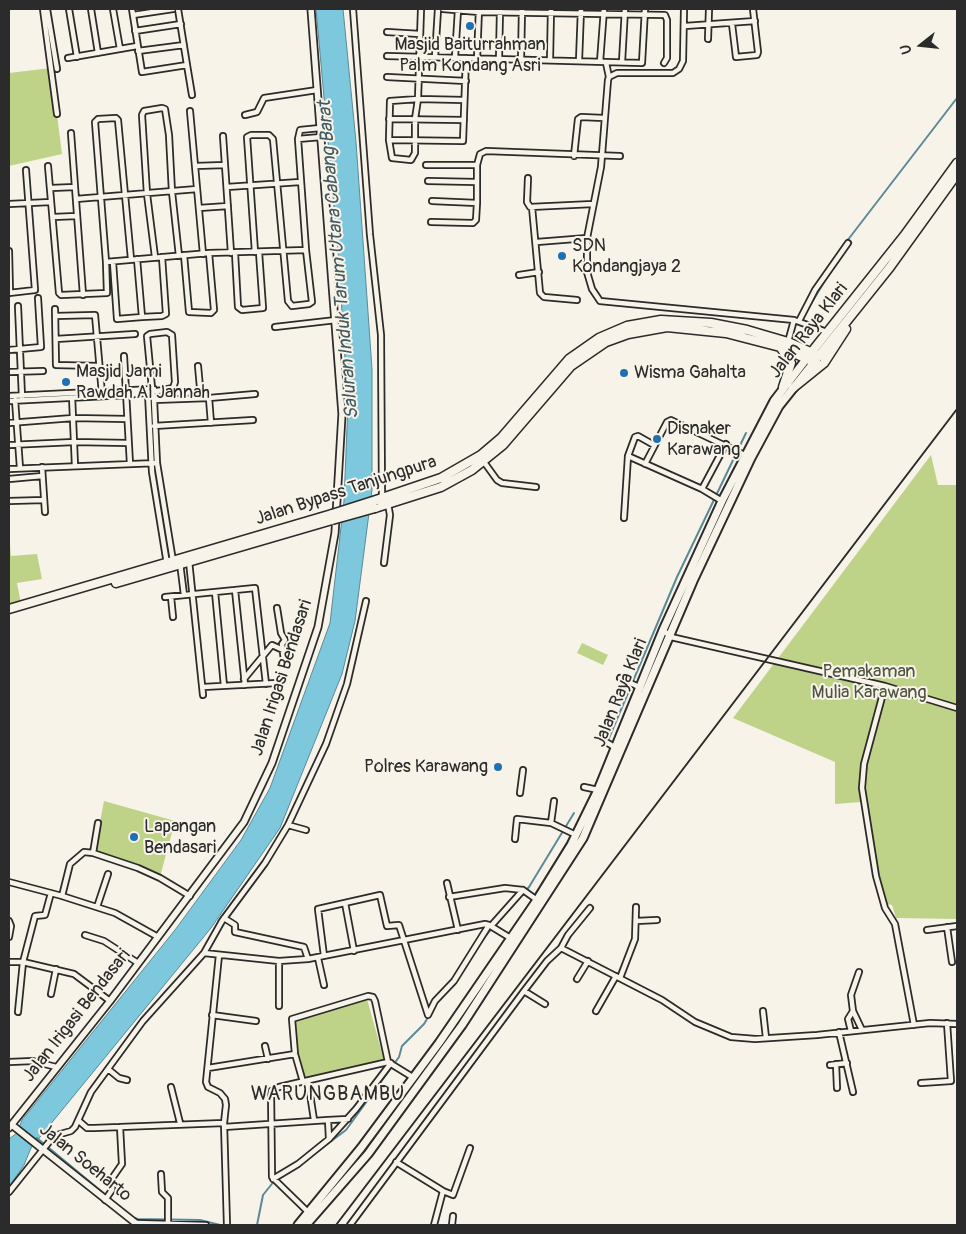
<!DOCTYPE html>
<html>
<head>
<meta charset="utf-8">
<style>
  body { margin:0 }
  #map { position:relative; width:966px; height:1234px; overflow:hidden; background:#f7f3e8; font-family:Pangolin,sans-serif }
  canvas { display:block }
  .frame { position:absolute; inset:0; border:10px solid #2b2b2b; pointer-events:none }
  .north { position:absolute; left:896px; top:20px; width:50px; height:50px; -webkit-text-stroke:4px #f7f3e8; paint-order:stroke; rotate:254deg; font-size:14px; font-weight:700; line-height:20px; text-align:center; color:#2b2b2b }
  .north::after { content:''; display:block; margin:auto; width:18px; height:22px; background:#2b2b2b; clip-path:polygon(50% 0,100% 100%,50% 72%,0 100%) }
</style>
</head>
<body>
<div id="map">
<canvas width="966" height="1234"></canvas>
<div class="frame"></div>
<div class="north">U</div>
</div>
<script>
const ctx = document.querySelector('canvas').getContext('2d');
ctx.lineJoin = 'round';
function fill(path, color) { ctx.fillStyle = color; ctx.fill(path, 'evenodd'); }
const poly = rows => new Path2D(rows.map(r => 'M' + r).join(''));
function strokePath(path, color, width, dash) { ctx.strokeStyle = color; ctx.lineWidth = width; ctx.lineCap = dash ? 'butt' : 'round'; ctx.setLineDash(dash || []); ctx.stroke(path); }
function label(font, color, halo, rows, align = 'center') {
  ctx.font = font + ' Pangolin,sans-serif'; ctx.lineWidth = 4; ctx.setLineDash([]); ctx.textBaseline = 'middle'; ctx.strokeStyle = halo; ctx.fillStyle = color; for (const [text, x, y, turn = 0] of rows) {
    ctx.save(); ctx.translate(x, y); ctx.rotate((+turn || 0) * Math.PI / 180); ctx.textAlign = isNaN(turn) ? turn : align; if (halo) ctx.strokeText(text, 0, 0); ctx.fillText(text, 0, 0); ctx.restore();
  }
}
const green = poly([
  [51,68,62,154,9,166,9,73],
  [931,455,938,485,957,485,957,919,896,918,892,905,880,903,869,858,861,802,835,804,835,762,733,718],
  [9,534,11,556,37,554,42,579,17,583,21,603,9,606],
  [582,643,608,655,603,665,577,653],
  [104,801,175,821,160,877,94,853],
  [367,999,384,1060,303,1082,295,1054,291,1021]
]);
const water = poly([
  [316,9,343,9,356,142,372,369,372,490,355,621,342,674,280,828,211,928,31,1148,24,1165,9,1187,9,1139,17,1133,22,1120,175,930,241,840,270,788,330,623,344,501,348,404,338,251,316,9]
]);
const stream = poly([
  [847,241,957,98],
  [805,314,827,277],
  [609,738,677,577,746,433],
  [475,951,488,933,529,887,574,813],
  [37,1138,107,1196],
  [314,1154,346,1130,399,1057,402,1046,424,1024,433,1009],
  [131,1217,138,1219,200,1220,220,1225],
  [257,1225,263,1195,275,1180]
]);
const minor = poly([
  [43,9,57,114],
  [47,9,57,69],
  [69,9,77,57],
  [91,9,98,53],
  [113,9,120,49],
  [132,9,142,72,187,65,178,9],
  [353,9,370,235,381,335,382,498],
  [421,9,418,99,415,119,415,153,411,160,392,158,389,140,390,101,418,99,464,100],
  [443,9,479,12,665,15,667,20,667,58,664,63],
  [684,9,683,61,679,69,673,73,617,73,609,77,608,80,601,167,587,238,587,272,592,289,600,301,794,320,827,332],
  [133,15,173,9],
  [732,24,736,57,757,55,758,52,753,9],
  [685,26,755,21],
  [135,31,181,24],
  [387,32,420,34],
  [708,39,709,9],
  [138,51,184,45],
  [387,56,642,63,645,9],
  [435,57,438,9],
  [455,57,458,10],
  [68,58,137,46],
  [477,59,479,9],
  [499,60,500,9],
  [521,60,522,9],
  [550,60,551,9],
  [579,61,581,9],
  [600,62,604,9],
  [622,62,625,9],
  [606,63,609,77],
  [187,65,192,95],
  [387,77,466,81],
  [190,111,203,254],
  [245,115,257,112,264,98,317,90],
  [389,119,464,120],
  [320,128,300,130,298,139,321,137],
  [71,133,83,295],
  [223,136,231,253],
  [389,140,463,141,466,58],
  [574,156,578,119,581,117,604,118],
  [426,165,477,165,480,154,486,151,620,156],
  [48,166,59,293,61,295,107,293,106,262,95,122,98,119,116,118,118,120,131,259],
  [195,166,225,165],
  [528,178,527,202,530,207,593,204],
  [428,181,476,182],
  [227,187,300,182],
  [51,188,75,187],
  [76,199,197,189],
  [432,201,477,203,477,165],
  [9,204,51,202],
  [532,207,540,293,544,297,577,300],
  [199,208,228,206],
  [53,217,77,216],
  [431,222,473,223,476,220,477,203],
  [537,242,587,238],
  [9,251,10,293],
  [255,252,247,137,251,135,269,135,273,139,288,301,292,306,309,304,312,302,306,250],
  [235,253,238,307,242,310,263,308,259,252],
  [184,255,189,312,211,313,214,310,209,253],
  [155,257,147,194,142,115,144,111,162,108,165,109,169,135,172,192,179,256],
  [137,259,142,317,162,316,166,314,162,257],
  [106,262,209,253,306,250,298,139],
  [113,262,117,319,142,317],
  [519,275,539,272],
  [9,293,35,290,26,170],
  [18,306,22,397],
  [55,309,56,365,99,366],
  [55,316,95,315,102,394],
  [799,321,815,290,848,243],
  [275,327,336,320],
  [56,339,135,334],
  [788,342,794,320],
  [9,350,41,347,38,298],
  [124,356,130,464],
  [198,366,201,398],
  [9,372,43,371],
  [148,393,152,472,167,564],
  [9,396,154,389],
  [72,396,75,466],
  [209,398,255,394],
  [15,400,20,468],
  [154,400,209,398,211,423],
  [9,401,127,395,152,392,173,388,175,382,172,335,167,332,150,334,147,336,152,388,152,392,154,400,157,463,9,469],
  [9,423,73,418,127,419],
  [154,426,253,420],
  [9,445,74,442,128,443],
  [628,456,702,489,722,501],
  [484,462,497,480,502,483,536,487],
  [157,463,173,561],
  [645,464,667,422,671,420,747,456],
  [42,467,45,512],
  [9,479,42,476],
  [702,489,726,444],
  [9,501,44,500],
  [624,518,628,456,635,437,638,436,654,445],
  [189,561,203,695],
  [180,563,184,595],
  [384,563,390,515,388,504],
  [235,590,245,685],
  [215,592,224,686],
  [165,597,255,588,266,684],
  [171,597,173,617],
  [277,608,281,633,285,640,282,644,284,661],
  [663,630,671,637,885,686,957,708],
  [620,678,641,688],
  [244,679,272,645,283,650],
  [885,686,864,764,862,788,876,876,885,908,895,924,914,1025],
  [203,687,277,683],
  [606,742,616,748],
  [584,787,598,790],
  [520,793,523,770],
  [98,823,93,853,138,868,160,878,190,896],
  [551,823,554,801],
  [288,825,306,830],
  [515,839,517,819,551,823,576,835],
  [9,882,62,896,115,913,158,937],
  [447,883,458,930],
  [62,896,70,864,84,852,93,853],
  [449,897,505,888,523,890,537,900],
  [345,903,354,951],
  [97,907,108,874],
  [224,918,235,925,235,932,304,947,308,959],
  [9,921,11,926,9,937],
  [636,921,657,920],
  [491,926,523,890],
  [947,927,952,962],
  [927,930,957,926],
  [85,935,104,941,138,963],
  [561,948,568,935,590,908],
  [204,953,279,961,308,959,485,924,489,925,512,939],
  [219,955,206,1082,208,1087,220,1093,225,1099,226,1105,224,1123,227,1225],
  [324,956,318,909,380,895,387,926,399,925,428,1015,435,1001,454,981,489,925],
  [318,958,324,985],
  [279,961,279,1006],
  [9,962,23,962,74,974,110,1001],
  [859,972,851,995,853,1011,862,1030],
  [620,978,635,939,636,907],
  [577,979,588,961],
  [524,991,545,1004],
  [51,994,56,969],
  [596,1011,616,976],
  [763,1011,766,1038],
  [18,1012,23,962,35,916,45,915,51,893],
  [212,1015,256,1021],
  [851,1031,848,1019,853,1011],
  [839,1032,853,1092],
  [265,1046,268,1059],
  [9,1062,33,1061,56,1067],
  [836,1064,837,1088],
  [830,1065,847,1063],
  [208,1068,295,1054],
  [108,1069,119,1078,127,1080],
  [308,1081,314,1120],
  [303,1082,295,1054,292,1019,368,996,373,997,375,1001,388,1062],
  [921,1083,951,1081,947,1023],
  [171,1087,180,1123],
  [328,1120,348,1119],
  [79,1121,87,1128,94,1128,224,1123],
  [224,1127,328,1120,329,1139],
  [396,1162,443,1191],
  [161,1174,162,1192,168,1198,168,1223],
  [273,1179,298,1164,329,1139,356,1109,391,1063],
  [9,1192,49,1142,57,1135,71,1131,75,1127,91,1092,143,1021,204,953,222,921,265,863,288,825,326,744,347,684,366,601],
  [105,1200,112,1190,113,1177,122,1164,120,1127],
  [309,1213,272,1177,271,1091,279,1087,388,1062,414,1078],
  [136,1223,206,1225],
  [350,1225,524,991,547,961,561,948,662,1000,695,1022,731,1037,755,1039,817,1035,930,1023,957,1024],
  [434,1225,443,1191,453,1195,470,1148],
  [452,1225,453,1216]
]);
const tertiary = poly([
  [12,1125,138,1225],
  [9,1128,110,1001,244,822,272,763,318,627,335,533,342,414,311,9]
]);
const primary = poly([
  [298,1225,361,1148,439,1043,537,900,571,845,598,790,663,630,722,501,774,401,807,358],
  [306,1225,368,1154,462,1025,583,838,693,581,751,458,779,406,814,362]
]);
const trunk = poly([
  [781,348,791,363,783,387],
  [810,354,904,236,957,163],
  [793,388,824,363,846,329],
  [376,500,441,478,481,455,501,438,569,359,599,338,627,326,661,320,711,323,747,330,788,342,819,356],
  [375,508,441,487,472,470,503,445,571,366,606,342,628,334,667,327,726,333,780,347,814,362,890,267,957,174],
  [116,583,332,520],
  [9,609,332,514]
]);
const rail = poly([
  [336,1225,957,409]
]);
const trunkBridge = poly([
  [332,514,376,500],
  [332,520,375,508]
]);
const markers = [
  [470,26,5,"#1f6fb2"],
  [562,256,5,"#1f6fb2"],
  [624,373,5,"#1f6fb2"],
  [66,382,5,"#1f6fb2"],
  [657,439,5,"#1f6fb2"],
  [498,767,5,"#1f6fb2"],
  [134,837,5,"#1f6fb2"]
];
const poiNames = [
  ["Masjid Baiturrahman",470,45,"center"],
  ["Palm Kondang Asri",470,66,"center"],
  ["SDN",572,246],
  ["Kondangjaya 2",572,267],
  ["Masjid Jami",76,372],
  ["Rawdah Al Jannah",76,393],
  ["Wisma Gahalta",634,373],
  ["Disnaker",667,429],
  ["Karawang",667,450],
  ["Polres Karawang",488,767,"right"],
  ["Lapangan",144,827],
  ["Bendasari",144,848]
];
const streetNames = [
  ["Jalan Raya Klari",809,331,-52],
  ["Jalan Bypass Tanjungpura",346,491,-18],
  ["Jalan Irigasi Bendasari",282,678,-72],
  ["Jalan Raya Klari",621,693,-68],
  ["Jalan Irigasi Bendasari",77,1016,-52],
  ["Jalan Soeharto",85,1163,39]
];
const parkNames = [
  ["Pemakaman",869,672],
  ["Mulia Karawang",869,693]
];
const waterNames = [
  ["Saluran Induk Tarum Utara Cabang Barat",339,260,-95]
];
const quarterNames = [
  ["WARUNGBAMBU",328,1095]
];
fill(green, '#bfd388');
fill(water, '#7dc8dd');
strokePath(water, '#5c8996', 1);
strokePath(stream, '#5c8996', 2);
strokePath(minor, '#2b2b2b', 8);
strokePath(tertiary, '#2b2b2b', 9);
strokePath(primary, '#2b2b2b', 11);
strokePath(trunk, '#2b2b2b', 11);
strokePath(minor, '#f7f3e8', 4.5);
strokePath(tertiary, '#f7f3e8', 5.5);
strokePath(primary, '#f7f3e8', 7);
strokePath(trunk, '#f7f3e8', 8);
strokePath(rail, '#2b2b2b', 2);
strokePath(trunkBridge, '#2b2b2b', 11, []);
strokePath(trunkBridge, '#f7f3e8', 8);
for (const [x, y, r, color] of markers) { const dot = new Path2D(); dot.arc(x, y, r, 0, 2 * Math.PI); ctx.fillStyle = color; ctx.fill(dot); strokePath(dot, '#f7f3e8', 2); }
label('18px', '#2b2b2b', '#f7f3e8', poiNames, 'left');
label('18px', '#2b2b2b', '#f7f3e8', streetNames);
label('18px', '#505542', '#f7f3e8', parkNames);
label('italic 19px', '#445a60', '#f7f3e8', waterNames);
ctx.letterSpacing = '1px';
label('20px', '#2b2b2b', '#f7f3e8', quarterNames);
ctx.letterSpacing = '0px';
</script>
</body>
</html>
